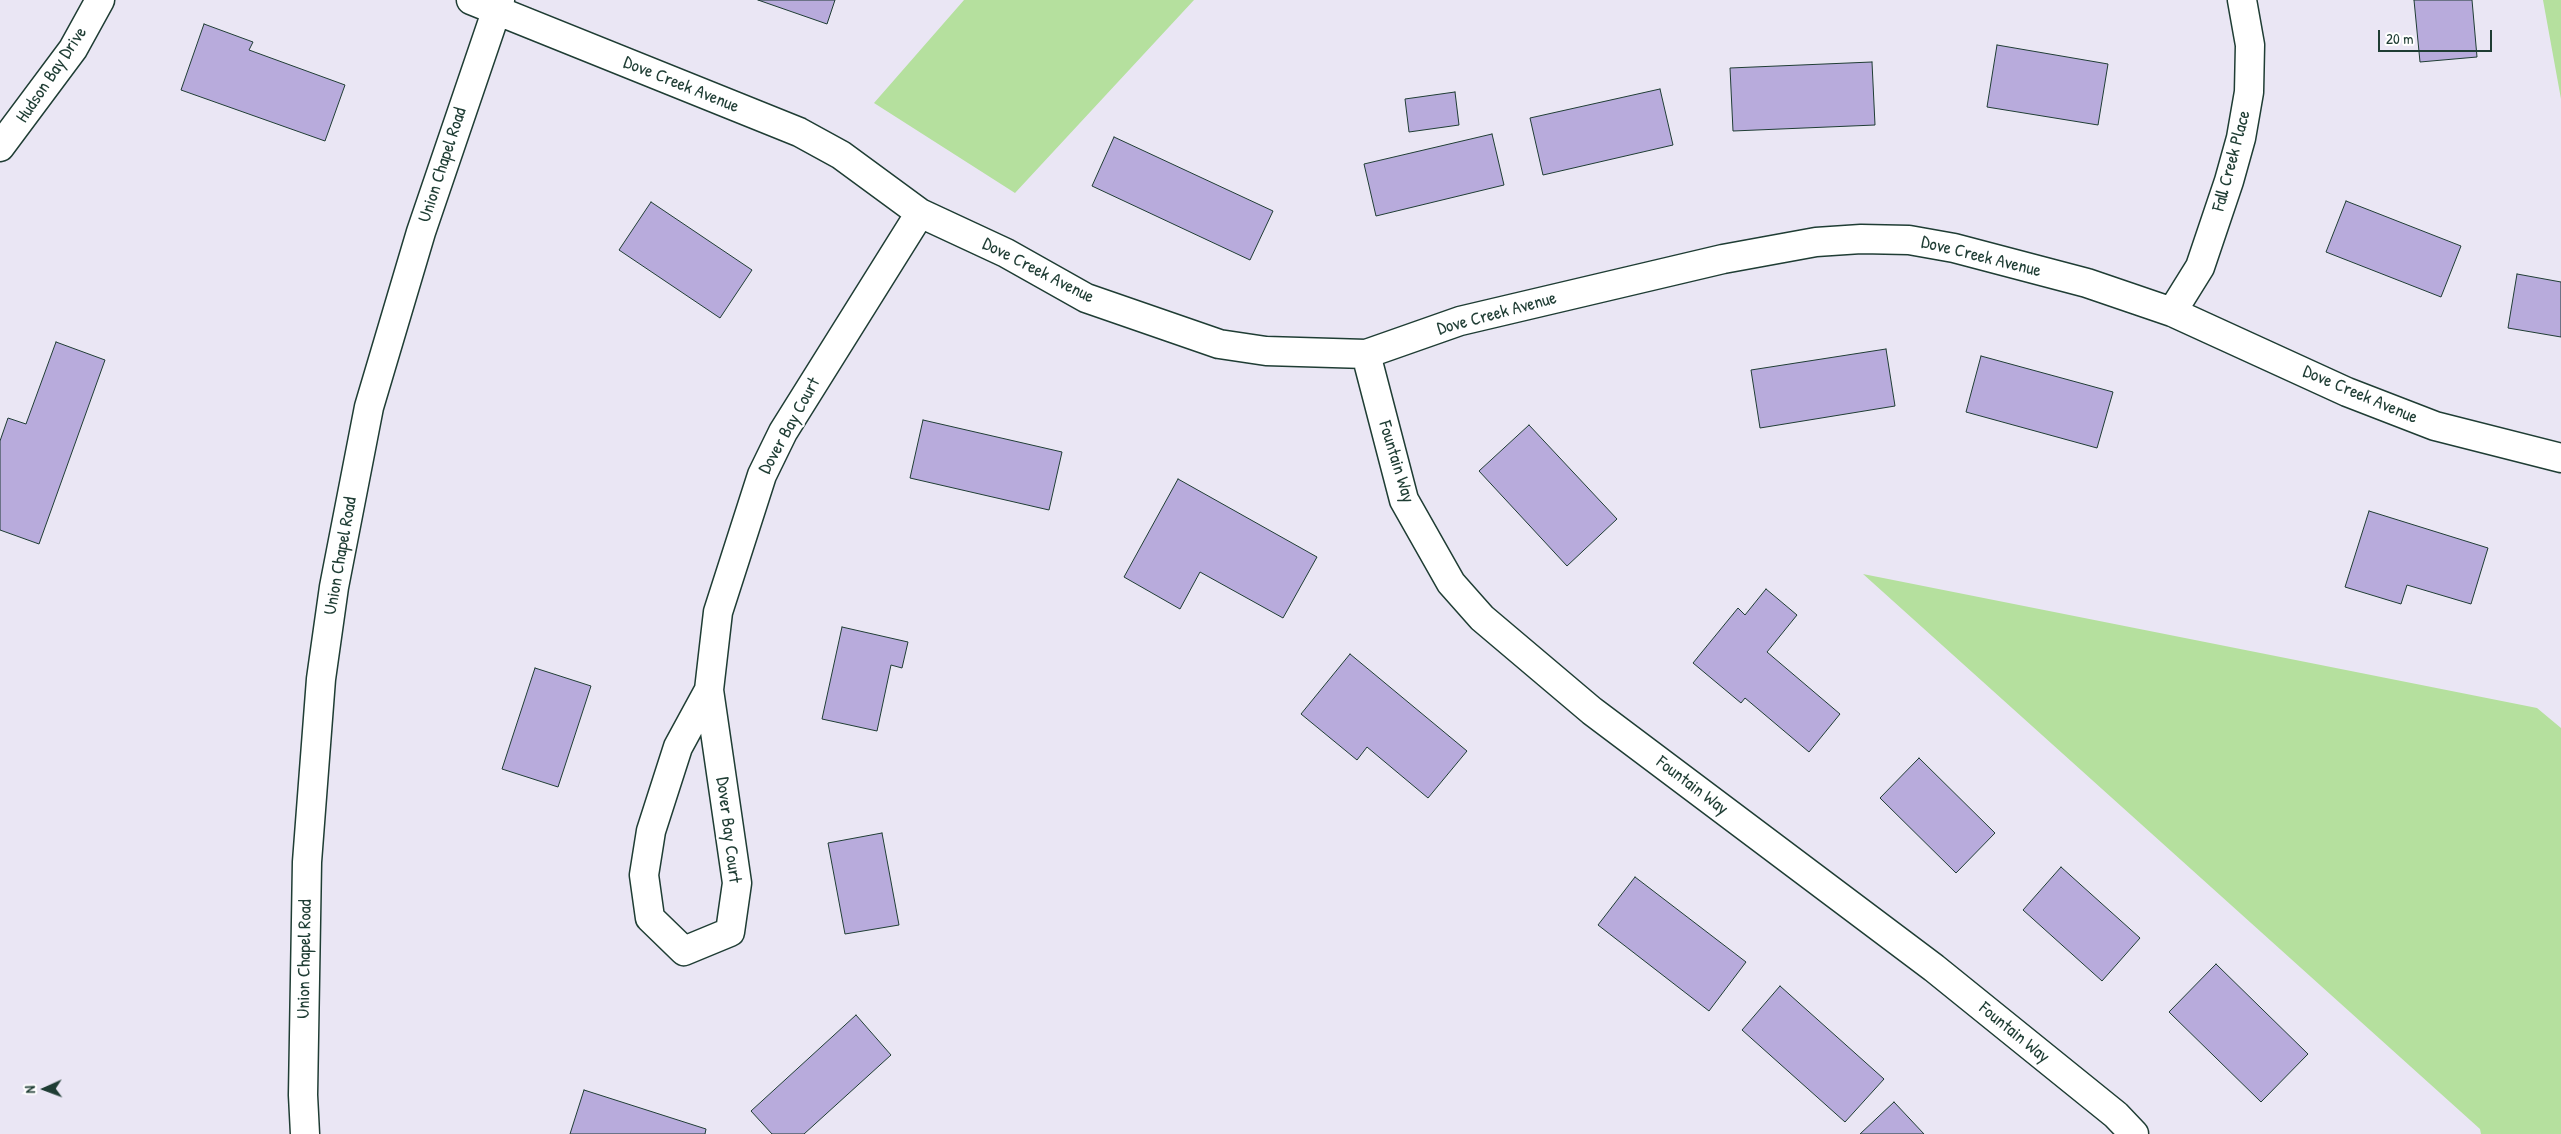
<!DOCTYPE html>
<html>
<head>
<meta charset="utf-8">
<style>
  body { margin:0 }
  #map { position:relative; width:2561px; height:1134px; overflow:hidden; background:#eae6f4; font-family:"Patrick Hand",sans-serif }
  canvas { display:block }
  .north { position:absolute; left:20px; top:1064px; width:50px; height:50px; -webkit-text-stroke:4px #fff; paint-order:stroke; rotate:268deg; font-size:14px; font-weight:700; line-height:20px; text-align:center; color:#1f3d34 }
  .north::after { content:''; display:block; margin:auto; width:18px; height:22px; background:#1f3d34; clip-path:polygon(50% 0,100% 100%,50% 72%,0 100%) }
  .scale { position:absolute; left:2378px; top:30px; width:114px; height:22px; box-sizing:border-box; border:2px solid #1f3d34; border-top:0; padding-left:6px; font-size:15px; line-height:18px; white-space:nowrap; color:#1f3d34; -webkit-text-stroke:4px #fff; paint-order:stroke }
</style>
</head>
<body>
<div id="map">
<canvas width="2561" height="1134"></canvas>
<div class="north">N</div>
<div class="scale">20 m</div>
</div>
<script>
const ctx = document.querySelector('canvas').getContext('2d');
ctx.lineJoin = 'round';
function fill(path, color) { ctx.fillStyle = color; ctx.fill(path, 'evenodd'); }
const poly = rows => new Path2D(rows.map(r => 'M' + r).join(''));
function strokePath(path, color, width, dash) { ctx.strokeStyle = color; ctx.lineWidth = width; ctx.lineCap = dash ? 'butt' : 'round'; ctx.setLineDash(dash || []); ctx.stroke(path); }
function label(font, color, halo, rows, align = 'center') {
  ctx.font = font + ' "Patrick Hand",sans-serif'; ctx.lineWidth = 4.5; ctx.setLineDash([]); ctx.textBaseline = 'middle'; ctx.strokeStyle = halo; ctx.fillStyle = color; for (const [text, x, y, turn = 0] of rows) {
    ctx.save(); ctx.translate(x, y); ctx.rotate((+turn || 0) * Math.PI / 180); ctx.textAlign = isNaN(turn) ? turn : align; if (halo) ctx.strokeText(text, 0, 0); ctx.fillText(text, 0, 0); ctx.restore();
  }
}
const green = poly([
  [964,0,1194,0,1015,193,874,103],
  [2543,0,2561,0,2561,99],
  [1863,574,2537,708,2561,728,2561,1134,2481,1134,2480,1129]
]);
const building = poly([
  [758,0,835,0,827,24,758,0],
  [2414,0,2472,0,2477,57,2420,62,2414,0],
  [204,24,253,42,249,50,345,85,325,141,181,90,204,24],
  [1997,45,2108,64,2098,125,1987,107,1997,45],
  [1872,62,1875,125,1733,131,1730,68,1872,62],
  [1660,89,1673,145,1543,175,1530,118,1660,89],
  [1455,92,1459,125,1409,132,1405,99,1455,92],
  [1492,134,1504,185,1376,216,1364,164,1492,134],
  [1114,137,1273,211,1250,260,1092,186,1114,137],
  [2346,201,2461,246,2441,297,2326,252,2346,201],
  [651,202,752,270,720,318,619,250,651,202],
  [2517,274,2561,282,2561,337,2508,328,2517,274],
  [56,342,105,360,39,544,0,530,0,441,8,418,26,424,56,342],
  [1886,349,1895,406,1760,428,1751,370,1886,349],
  [1981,356,2113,392,2097,448,1966,412,1981,356],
  [923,420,1062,452,1049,510,910,478,923,420],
  [1529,425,1617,519,1567,566,1479,471,1529,425],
  [1178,479,1317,557,1283,618,1200,572,1180,609,1124,577,1178,479],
  [2369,511,2488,548,2471,604,2407,585,2401,604,2345,587,2369,511],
  [1766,589,1797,615,1767,652,1840,714,1809,752,1745,698,1741,703,1693,663,1738,608,1745,615,1766,589],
  [842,627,908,642,902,668,891,665,877,731,822,719,842,627],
  [1350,654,1467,751,1428,798,1367,747,1357,760,1301,714,1350,654],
  [535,668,591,686,558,787,502,769,535,668],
  [1919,758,1995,833,1956,873,1880,798,1919,758],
  [882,833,899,925,845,934,828,843,882,833],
  [2061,867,2140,938,2102,981,2023,910,2061,867],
  [1635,877,1746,962,1709,1011,1598,925,1635,877],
  [2216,964,2308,1054,2261,1102,2169,1012,2216,964],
  [1780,986,1884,1079,1845,1122,1742,1030,1780,986],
  [856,1015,891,1055,804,1134,772,1134,751,1111,856,1015],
  [584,1090,706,1129,705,1134,570,1134,584,1090],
  [1894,1102,1924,1134,1860,1134,1894,1102]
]);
const minor = poly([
  [471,0,799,132,841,155,920,213,1006,253,1086,298,1219,344,1266,351,1366,354,1460,321,1723,259,1816,242,1861,239,1909,240,1954,248,2087,283,2172,312,2347,392,2435,426,2561,458],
  [0,147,73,49,100,0],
  [2172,312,2200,267,2229,181,2241,138,2249,92,2250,45,2242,0],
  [1366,354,1404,500,1451,583,1482,618,1592,711,1934,968,2116,1115,2134,1134],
  [709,690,737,883,730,932,684,951,650,918,644,875,651,831,678,747,709,690],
  [709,690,718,612,762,475,783,432,920,213],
  [305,1134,303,1095,307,862,321,679,334,587,369,407,421,232,500,0]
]);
const streetNames = [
  ["Hudson Bay Drive",52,75,-56],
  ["Dove Creek Avenue",681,85,22],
  ["Fall Creek Place",2232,161,-75],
  ["Union Chapel Road",443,165,-72],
  ["Dove Creek Avenue",1981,257,14],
  ["Dove Creek Avenue",1038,271,27],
  ["Dove Creek Avenue",1497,314,-15],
  ["Dove Creek Avenue",2360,395,23],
  ["Dover Bay Court",790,426,-61],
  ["Fountain Way",1396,462,73],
  ["Union Chapel Road",341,556,-80],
  ["Fountain Way",1692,786,37],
  ["Dover Bay Court",728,830,83],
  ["Union Chapel Road",305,959,-89],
  ["Fountain Way",2014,1033,39]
];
fill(green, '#b5e09e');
fill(building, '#b8abdc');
strokePath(building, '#1f3d34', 1);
strokePath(minor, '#1f3d34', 31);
strokePath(minor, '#fff', 28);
label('18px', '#1f3d34', '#fff', streetNames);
</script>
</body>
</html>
